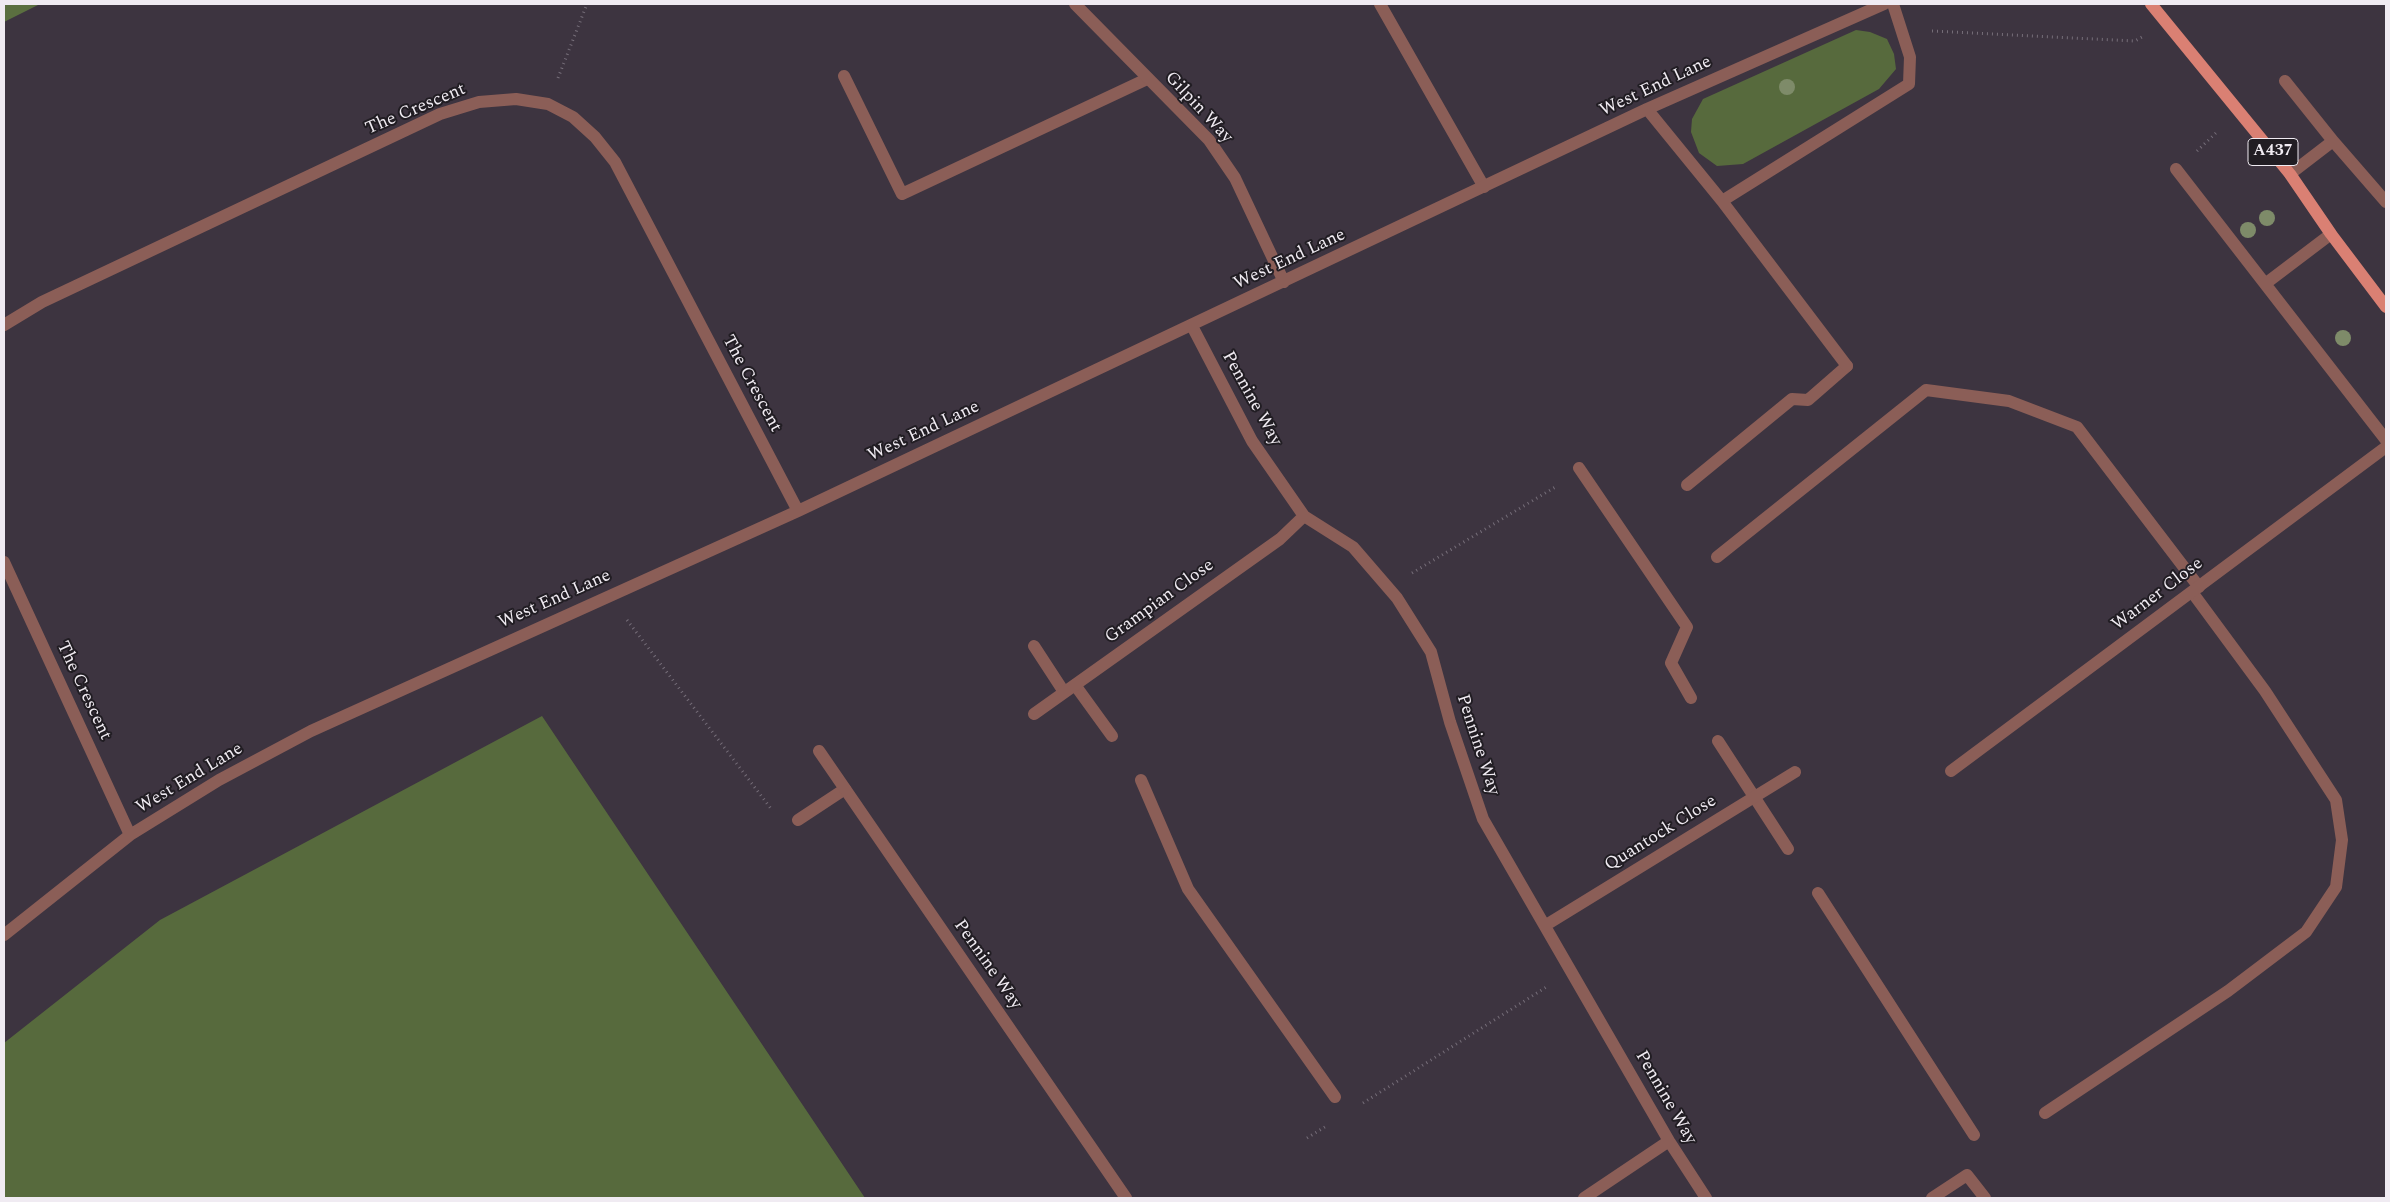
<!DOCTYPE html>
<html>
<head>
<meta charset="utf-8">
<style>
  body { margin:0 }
  #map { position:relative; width:2390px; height:1202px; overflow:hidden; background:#3d3440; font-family:Spectral,serif }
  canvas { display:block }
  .frame { position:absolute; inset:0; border:5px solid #f0ebf2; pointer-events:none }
</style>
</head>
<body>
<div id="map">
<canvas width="2390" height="1202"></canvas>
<div class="frame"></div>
</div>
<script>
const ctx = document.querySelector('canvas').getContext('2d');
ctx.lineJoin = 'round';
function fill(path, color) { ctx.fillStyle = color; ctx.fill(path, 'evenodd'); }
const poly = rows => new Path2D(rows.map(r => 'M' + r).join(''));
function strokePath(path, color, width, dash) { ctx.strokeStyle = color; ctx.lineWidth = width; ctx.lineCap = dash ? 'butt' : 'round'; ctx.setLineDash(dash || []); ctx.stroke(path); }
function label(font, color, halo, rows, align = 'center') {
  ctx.font = font + ' Spectral,serif'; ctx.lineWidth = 4; ctx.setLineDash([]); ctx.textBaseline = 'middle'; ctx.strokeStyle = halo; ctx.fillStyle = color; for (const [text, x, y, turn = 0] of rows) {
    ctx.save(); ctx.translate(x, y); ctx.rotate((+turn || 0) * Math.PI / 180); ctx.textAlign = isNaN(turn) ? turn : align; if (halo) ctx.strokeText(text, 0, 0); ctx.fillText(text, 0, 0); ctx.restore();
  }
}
const green = poly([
  [1856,30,1870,32,1887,39,1894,54,1896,69,1879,89,1743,164,1717,166,1699,153,1691,132,1692,119,1703,99],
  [542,716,865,1198,4,1198,4,1043,160,920]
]);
const forest = poly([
  [4,4,40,4,4,22]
]);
const path = poly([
  [1932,31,2135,41,2142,37],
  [558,78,587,4],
  [2197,151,2218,131],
  [1412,573,1557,486],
  [627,620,772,810],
  [1363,1103,1548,986],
  [1307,1138,1328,1125]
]);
const service = poly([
  [1380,4,1484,187],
  [844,76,902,194,1147,79],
  [1579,468,1687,627,1671,663,1691,698],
  [1687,485,1792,399,1808,400,1847,366],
  [1717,557,1926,390,2009,401,2077,427,2199,587],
  [1034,646,1064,692],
  [1075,685,1112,736],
  [1718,741,1788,849],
  [1141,780,1188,889,1335,1097],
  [798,820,845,789],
  [1818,893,1974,1135],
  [2045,1113,2228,991,2306,932,2336,887,2342,840,2336,800,2265,691,2192,592],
  [1932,1198,1967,1175,1985,1198]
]);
const minor = poly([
  [1075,4,1209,140,1235,178,1284,282],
  [2285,81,2333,141,2290,174],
  [1647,109,1722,201,1847,366],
  [2333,141,2386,202],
  [2176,169,2386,440],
  [1722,201,1909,84,1910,57,1893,4],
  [2265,284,2331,234],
  [4,325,42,302,440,114,479,102,516,99,548,104,573,117,595,137,615,162,798,511],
  [1192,326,1252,441,1304,516,1353,547,1397,598,1431,652,1450,722,1483,819,1669,1141,1706,1198],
  [4,562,130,835],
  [1034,714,1280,539,1304,516],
  [819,751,1126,1198],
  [1951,771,2386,447],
  [1546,925,1795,772],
  [4,935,130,835,219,780,311,731,798,511,1647,109,1884,4],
  [1584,1198,1669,1141]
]);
const primary = poly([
  [2151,4,2290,174,2331,234,2386,307]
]);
const trees = [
  [1787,87],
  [2267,218],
  [2248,230],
  [2343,338]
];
const shields = [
  [2273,152,50]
];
const shieldNames = [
  ["A437",2273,152]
];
const streetNames = [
  ["West End Lane",1656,87,-25],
  ["Gilpin Way",1198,108,47],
  ["The Crescent",416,110,-23],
  ["West End Lane",1290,260,-25],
  ["The Crescent",751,384,62],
  ["Pennine Way",1251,399,61],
  ["West End Lane",924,432,-25],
  ["Warner Close",2158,595,-37],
  ["West End Lane",555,600,-24],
  ["Grampian Close",1160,602,-36],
  ["The Crescent",83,691,65],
  ["Pennine Way",1477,745,72],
  ["West End Lane",190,779,-31],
  ["Quantock Close",1661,834,-32],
  ["Pennine Way",987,965,55],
  ["Pennine Way",1665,1098,60]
];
fill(green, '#576a3d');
fill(forest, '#5b6f40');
strokePath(path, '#766e79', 3, [1, 4]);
strokePath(service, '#8b5e57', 12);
strokePath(minor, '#8b5e57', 12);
strokePath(primary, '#da8073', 12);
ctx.fillStyle = '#7e8b69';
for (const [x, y] of trees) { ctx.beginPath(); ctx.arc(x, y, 8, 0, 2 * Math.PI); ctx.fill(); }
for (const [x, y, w] of shields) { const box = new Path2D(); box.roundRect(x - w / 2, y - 13.5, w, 27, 4); ctx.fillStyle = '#211d23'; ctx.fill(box); strokePath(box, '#f0ebf2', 1); }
label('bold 16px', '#f0ebf2', null, shieldNames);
label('18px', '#f0ebf2', '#211d23', streetNames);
</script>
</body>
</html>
